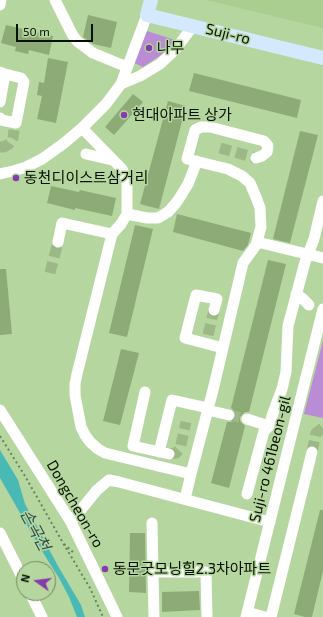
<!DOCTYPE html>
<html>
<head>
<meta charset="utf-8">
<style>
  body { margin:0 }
  #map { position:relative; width:323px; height:617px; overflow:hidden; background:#b6d69f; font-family:"Exo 2",sans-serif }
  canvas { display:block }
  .north { position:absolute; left:16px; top:561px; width:40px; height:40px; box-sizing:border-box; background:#b6d69f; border:1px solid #708760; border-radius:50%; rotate:284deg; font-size:11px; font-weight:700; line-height:16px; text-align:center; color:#061001 }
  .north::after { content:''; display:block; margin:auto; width:14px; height:18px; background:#863bac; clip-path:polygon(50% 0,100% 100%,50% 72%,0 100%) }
  .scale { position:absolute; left:16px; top:24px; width:77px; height:18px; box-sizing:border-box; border:2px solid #061001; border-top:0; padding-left:5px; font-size:12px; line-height:14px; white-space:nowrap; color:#061001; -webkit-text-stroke:3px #b6d69f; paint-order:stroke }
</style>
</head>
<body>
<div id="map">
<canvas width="323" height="617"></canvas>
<div class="north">N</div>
<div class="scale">50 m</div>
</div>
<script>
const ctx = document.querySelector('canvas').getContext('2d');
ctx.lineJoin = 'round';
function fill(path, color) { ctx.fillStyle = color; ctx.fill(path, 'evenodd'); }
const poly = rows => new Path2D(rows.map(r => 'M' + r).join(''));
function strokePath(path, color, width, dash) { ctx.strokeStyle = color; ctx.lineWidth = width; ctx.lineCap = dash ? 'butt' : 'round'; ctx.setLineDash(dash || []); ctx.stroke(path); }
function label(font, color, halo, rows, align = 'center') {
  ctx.font = font + ' "Exo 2","Noto Sans KR",sans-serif'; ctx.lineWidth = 3; ctx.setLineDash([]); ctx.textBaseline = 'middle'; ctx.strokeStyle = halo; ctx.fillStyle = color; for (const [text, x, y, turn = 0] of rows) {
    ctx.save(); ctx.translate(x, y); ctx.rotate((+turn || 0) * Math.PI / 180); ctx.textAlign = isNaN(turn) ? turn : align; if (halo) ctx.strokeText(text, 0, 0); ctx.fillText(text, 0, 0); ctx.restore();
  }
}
const built = poly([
  [206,0,323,0,323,28]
]);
const green = poly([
  [147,31,175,40,167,51,143,67,134,63],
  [323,341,323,418,304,414]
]);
const water = poly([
  [0,450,18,480,25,504,58,566,81,605,85,617,77,617,69,597,59,578,40,548,0,478]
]);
const building = poly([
  [88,15,117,22,111,48,93,44,83,37],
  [6,25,53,36,49,55,29,50,28,54,15,51,16,47,1,43],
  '144 48a5 5 0 1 1 10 0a5 5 0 1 1-10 0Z',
  [48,58,68,62,56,123,37,119,42,96,37,95,39,82,44,83],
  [194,73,301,100,297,118,189,91],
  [133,94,143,102,114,135,105,127],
  [168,101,186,106,159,209,140,204],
  [300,131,318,135,290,243,273,239],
  [51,186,79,192,80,190,116,198,112,216,75,208,75,210,47,203],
  [177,214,251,233,248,245,243,251,173,232],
  [135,225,153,229,127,337,109,333],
  [268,260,286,264,249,412,245,412,240,417,240,421,245,426,229,488,211,483,227,422,231,422,236,417,236,413,231,408],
  [0,269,6,269,12,334,0,335],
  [121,349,139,353,120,425,103,421],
  [320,510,323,510,323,571,312,617,305,617,294,614],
  [130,533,145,533,146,593,129,592],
  [199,591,200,610,162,612,162,592]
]);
const minorTunnel = poly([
  [0,147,4,147,9,144,13,138,14,130],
  [220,148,256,158],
  [50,273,58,242],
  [208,335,214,310],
  [229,415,247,419],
  [312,452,316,433,323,428],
  [169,454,176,453,180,449,186,422]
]);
const path = poly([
  [0,436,25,476,63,543,90,588,103,617],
  [64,544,73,552]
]);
const minor = poly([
  [55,0,72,34,77,41,93,53,127,67],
  [0,5,1,0],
  [0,72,5,74,21,78,24,82,16,123,1,120,0,118],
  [121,84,140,76,160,64,175,50,193,26],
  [0,102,5,74],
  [82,128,122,169,127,180,127,214,121,224,112,234,77,374,75,384,75,395,81,427,85,435,90,442,98,449,105,453,191,474],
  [86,154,112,160],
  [0,174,13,171,26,167,42,159,63,144,82,128,106,104,121,84,147,15],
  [127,214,147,218,158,218,168,212,176,203,182,194,188,184,197,161],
  [58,242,62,223,112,234],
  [257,242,323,258],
  [296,294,302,298,309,305],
  [214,310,217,299,196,295,185,338,223,348],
  [145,392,133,446,169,454],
  [0,410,71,522,106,594,117,617],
  [207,410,229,415],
  [247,419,269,426],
  [159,452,172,400,208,408],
  [247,494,264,431,269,426,274,410,282,389,286,372,288,326,305,262,314,239,323,201],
  [185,499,191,474,214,386,243,263,256,245,261,227,260,208,256,197,250,183,242,176,228,169,187,159,195,130,201,127,210,127,264,141,268,146,267,152,262,156,256,158],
  [71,522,97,490,109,480,119,482,270,522],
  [152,523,153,572],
  [0,533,24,581],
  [30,593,42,617],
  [247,612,265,617],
  [154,617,153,572,206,572,207,617],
  [246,617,323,309],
  [271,617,312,452]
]);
const major = poly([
  [151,0,147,15,323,58]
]);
const markers = [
  [149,48,4,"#863bac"],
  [124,115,4,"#863bac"],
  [16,178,4,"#863bac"],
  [105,569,4,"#863bac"]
];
const streetNames = [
  ["Suji-ro",228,34,14],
  ["Suji-ro 461beon-gil",270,459,-76],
  ["Dongcheon-ro",75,504,60]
];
const poiNames = [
  ["나무",157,48],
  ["현대아파트 상가",132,115],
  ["동천디이스트삼거리",24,178],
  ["동문굿모닝힐2.3차아파트",113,569]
];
const waterNames = [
  ["손곡천",35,530,62]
];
fill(built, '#aacd90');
fill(green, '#bb8cd6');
fill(water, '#48b9b5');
fill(building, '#8dab77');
strokePath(minorTunnel, '#9cb887', 11, [11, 5.5]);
strokePath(path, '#6a815b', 2, [2, 3]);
strokePath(minor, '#fff', 11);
strokePath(major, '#d4e8fe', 14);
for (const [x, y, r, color] of markers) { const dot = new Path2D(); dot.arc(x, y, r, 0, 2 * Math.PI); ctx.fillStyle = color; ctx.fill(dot); strokePath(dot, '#b6d69f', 1.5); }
label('15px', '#061001', '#b6d69f', streetNames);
label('15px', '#061001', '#b6d69f', poiNames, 'left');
label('italic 16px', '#2a4b4a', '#b6d69f', waterNames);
</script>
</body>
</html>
